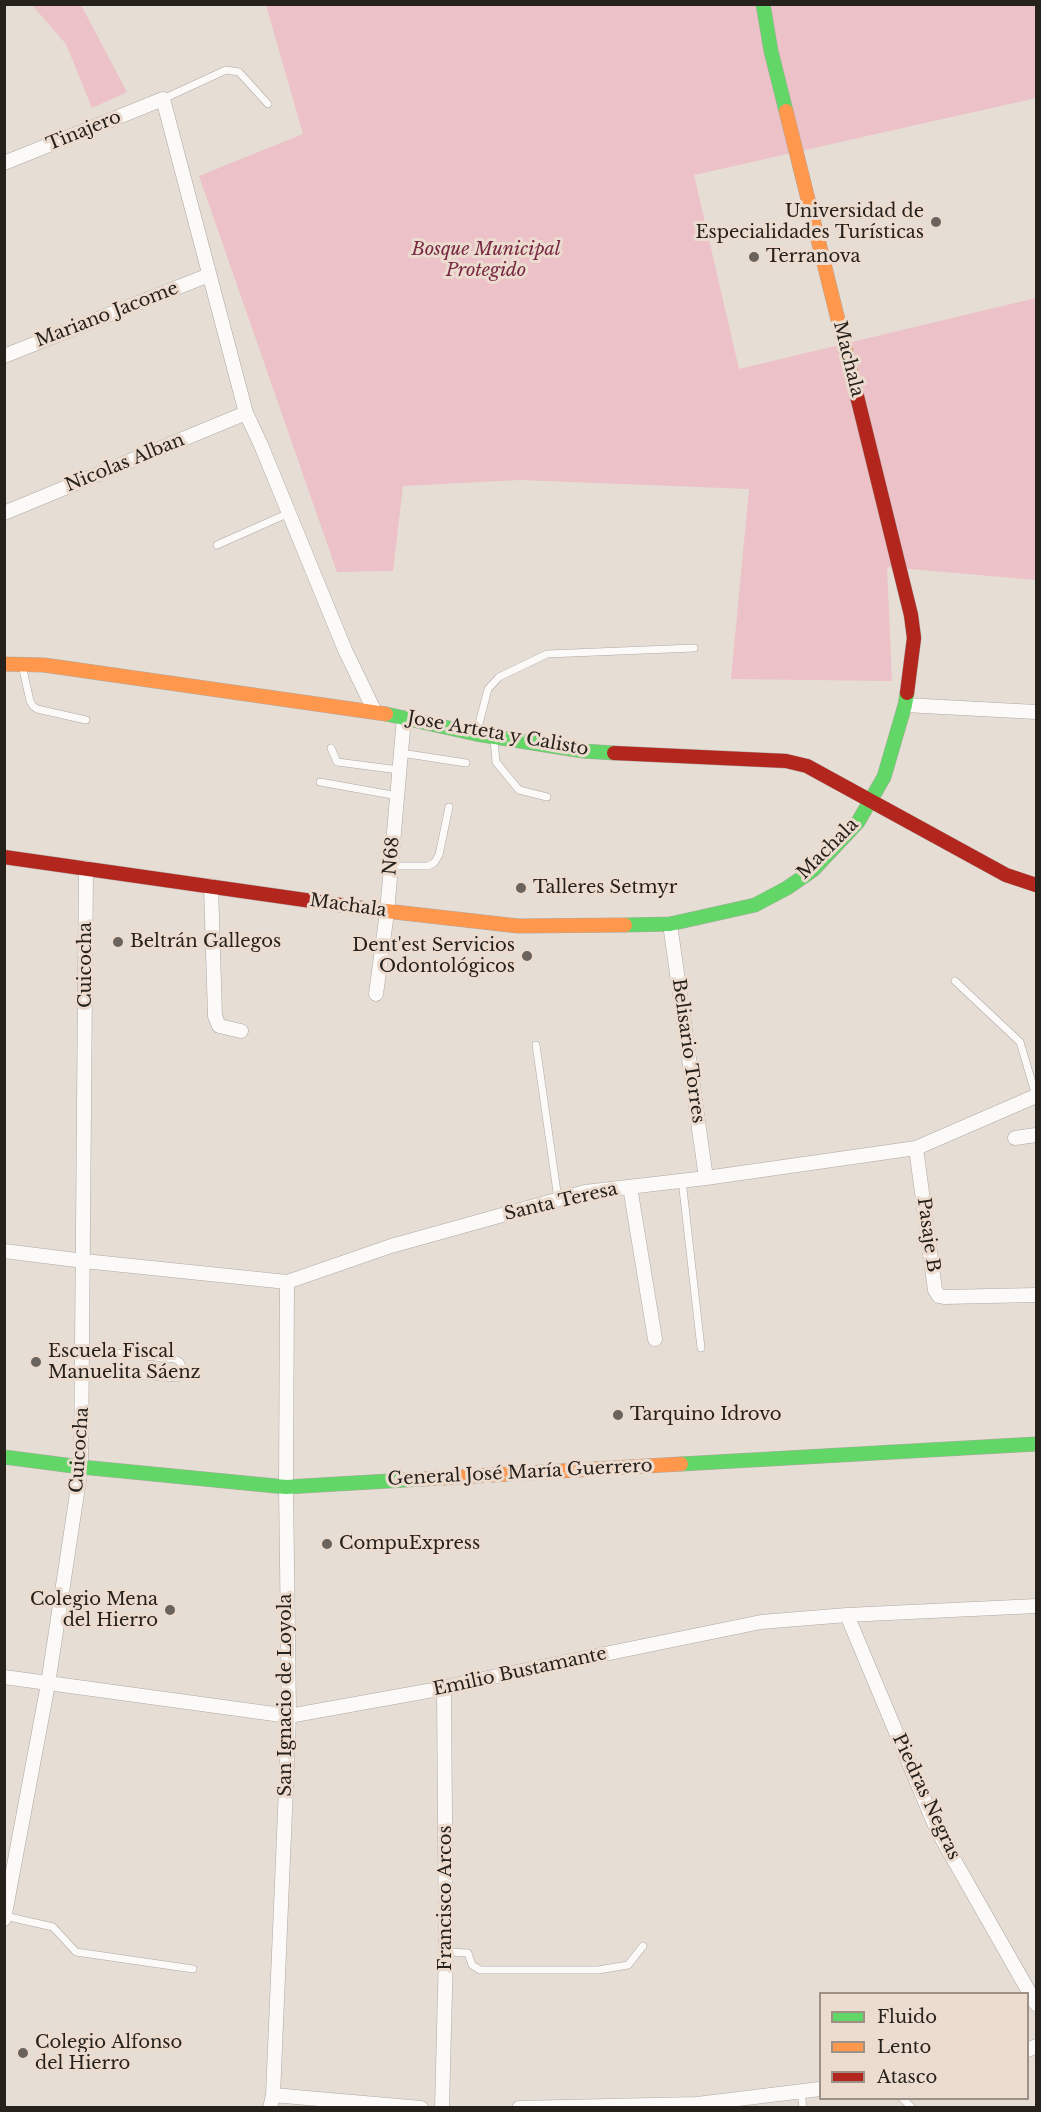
<!DOCTYPE html>
<html>
<head>
<meta charset="utf-8">
<style>
  body { margin:0 }
  #map { position:relative; width:1041px; height:2112px; overflow:hidden; background:#e6ddd5; font-family:"Libre Baskerville",serif }
  canvas { display:block }
  .frame { position:absolute; inset:0; border:6px solid #27211c; pointer-events:none }
  .legend { position:absolute; left:819px; top:1992px; width:210px; height:108px; box-sizing:border-box; background:#ecdccf; border:2px solid #9d9187; margin:0; padding:8px 10px; list-style:none; font-size:18px; color:#27211c }
  .legend li { display:flex; align-items:center; gap:12px; height:30px }
  .legend b { width:30px; border:2px solid #9d9187 }
</style>
</head>
<body>
<div id="map">
<canvas width="1041" height="2112"></canvas>
<div class="frame"></div>
<ul class="legend">
<li><b style="height:8px;background:#63d668"></b>Fluido</li>
<li><b style="height:8px;background:#ff974d"></b>Lento</li>
<li><b style="height:8px;background:#b3261e"></b>Atasco</li>
</ul>
</div>
<script>
const ctx = document.querySelector('canvas').getContext('2d');
ctx.lineJoin = 'round';
function fill(path, color) { ctx.fillStyle = color; ctx.fill(path, 'evenodd'); }
const poly = rows => new Path2D(rows.map(r => 'M' + r).join(''));
function strokePath(path, color, width, dash) { ctx.strokeStyle = color; ctx.lineWidth = width; ctx.lineCap = dash ? 'butt' : 'round'; ctx.setLineDash(dash || []); ctx.stroke(path); }
function label(font, color, halo, rows, align = 'center') {
  ctx.font = font + ' "Libre Baskerville",serif'; ctx.lineWidth = 6; ctx.setLineDash([]); ctx.textBaseline = 'middle'; ctx.strokeStyle = halo; ctx.fillStyle = color; for (const [text, x, y, turn = 0] of rows) {
    ctx.save(); ctx.translate(x, y); ctx.rotate((+turn || 0) * Math.PI / 180); ctx.textAlign = isNaN(turn) ? turn : align; if (halo) ctx.strokeText(text, 0, 0); ctx.fillText(text, 0, 0); ctx.restore();
  }
}
const green = poly([
  [32,5,81,5,127,92,92,108,66,44],
  [266,5,1036,5,1036,98,694,175,739,369,1036,298,1036,580,887,567,892,681,731,679,749,489,520,480,403,486,393,571,337,572,199,176,303,134]
]);
const lane = poly([
  [163,99,226,70,239,72,268,104],
  [217,545,289,513],
  [22,665,30,701,33,706,37,709,86,720],
  [477,731,488,689,499,677,547,654,694,648],
  [494,739,496,762,519,790,547,797],
  [331,748,337,762,399,770],
  [401,753,466,763],
  [320,782,398,796],
  [392,866,428,866,434,863,439,855,449,807],
  [955,981,1020,1042,1036,1096],
  [536,1045,558,1199],
  [682,1180,701,1348],
  [83,1350,175,1359,180,1362,183,1369,181,1375,178,1378,84,1372],
  [5,1916,53,1927,76,1952,193,1969],
  [446,1952,468,1953,472,1965,480,1970,598,1970,628,1965,643,1946],
  [801,2092,803,2108],
  [902,2098,912,2108]
]);
const street = poly([
  [4,163,163,99,246,413,261,445,345,650,375,712],
  [4,356,209,275],
  [4,513,246,413],
  [905,705,1036,712],
  [211,886,215,1016,219,1026,241,1031],
  [670,924,706,1178],
  [376,994,387,912,404,718],
  [1015,1138,1036,1135],
  [916,1148,935,1290,939,1296,944,1297,1036,1295],
  [630,1187,655,1339],
  [4,1251,84,1261,287,1282,391,1246,585,1192,706,1178,916,1148,1036,1096],
  [847,1615,937,1830,1036,2004],
  [4,1677,289,1716,444,1688,468,1682,761,1622,847,1615,1036,1606],
  [4,1919,48,1684,81,1467,86,868],
  [1028,2050,1036,2046],
  [273,2095,421,2108],
  [270,2108,273,2095,289,1716,286,1487,287,1282],
  [442,2108,446,1952,444,1688],
  [519,2108,697,2104,820,2089]
]);
const fast = poly([
  [763,4,771,51,786,111],
  [386,714,476,734,583,751,614,753],
  [625,925,670,924,755,905,787,888,813,870,858,822,884,777,905,705,907,693],
  [4,1457,81,1467,286,1487,423,1479],
  [681,1464,1036,1444]
]);
const slow = poly([
  [786,111,855,388],
  [4,664,44,665,386,714],
  [368,909,518,926,625,925],
  [423,1479,681,1464]
]);
const jam = poly([
  [855,388,911,615,914,638,907,693],
  [614,753,786,761,807,766,1006,875,1036,885],
  [4,857,368,909]
]);
const markers = [
  [936,222,6,"#6a635d"],
  [754,257,6,"#6a635d"],
  [521,888,6,"#6a635d"],
  [118,942,6,"#6a635d"],
  [527,956,6,"#6a635d"],
  [36,1362,6,"#6a635d"],
  [618,1415,6,"#6a635d"],
  [327,1544,6,"#6a635d"],
  [170,1610,6,"#6a635d"],
  [23,2053,6,"#6a635d"]
];
const streetNames = [
  ["Tinajero",84,131,-22],
  ["Mariano Jacome",107,315,-21],
  ["Machala",848,359,76],
  ["Nicolas Alban",125,463,-22],
  ["Jose Arteta y Calisto",498,734,10],
  ["Machala",828,849,-45],
  ["N68",392,856,-85],
  ["Machala",348,906,8],
  ["Cuicocha",86,965,-90],
  ["Belisario Torres",688,1051,82],
  ["Santa Teresa",561,1202,-13],
  ["Pasaje B",928,1235,82],
  ["Cuicocha",80,1450,-86],
  ["General José María Guerrero",520,1473,-3],
  ["Emilio Bustamante",520,1672,-12],
  ["San Ignacio de Loyola",286,1695,-90],
  ["Piedras Negras",926,1797,65],
  ["Francisco Arcos",446,1898,-90]
];
const poiNames = [
  ["Universidad de",924,212,"right"],
  ["Especialidades Turísticas",924,233,"right"],
  ["Terranova",766,257],
  ["Talleres Setmyr",533,888],
  ["Beltrán Gallegos",130,942],
  ["Dent'est Servicios",515,946,"right"],
  ["Odontológicos",515,967,"right"],
  ["Escuela Fiscal",48,1352],
  ["Manuelita Sáenz",48,1373],
  ["Tarquino Idrovo",630,1415],
  ["CompuExpress",339,1544],
  ["Colegio Mena",158,1600,"right"],
  ["del Hierro",158,1621,"right"],
  ["Colegio Alfonso",35,2043],
  ["del Hierro",35,2064]
];
const parkNames = [
  ["Bosque Municipal",486,250],
  ["Protegido",486,271]
];
fill(green, '#ecc1c7');
strokePath(lane, '#aea8a2', 8);
strokePath(street, '#aea8a2', 15);
strokePath(fast, '#aea8a2', 15);
strokePath(slow, '#aea8a2', 15);
strokePath(jam, '#aea8a2', 15);
strokePath(lane, '#fbfaf9', 7);
strokePath(street, '#fbfaf9', 14);
strokePath(fast, '#63d668', 14);
strokePath(slow, '#ff974d', 14);
strokePath(jam, '#b3261e', 14);
for (const [x, y, r, color] of markers) { const dot = new Path2D(); dot.arc(x, y, r, 0, 2 * Math.PI); ctx.fillStyle = color; ctx.fill(dot); strokePath(dot, '#ecdccf', 2); }
label('18px', '#27211c', '#ecdccf', streetNames);
label('18px', '#27211c', '#ecdccf', poiNames, 'left');
label('italic 18px', '#7a2944', '#ecdccf', parkNames);
</script>
</body>
</html>
